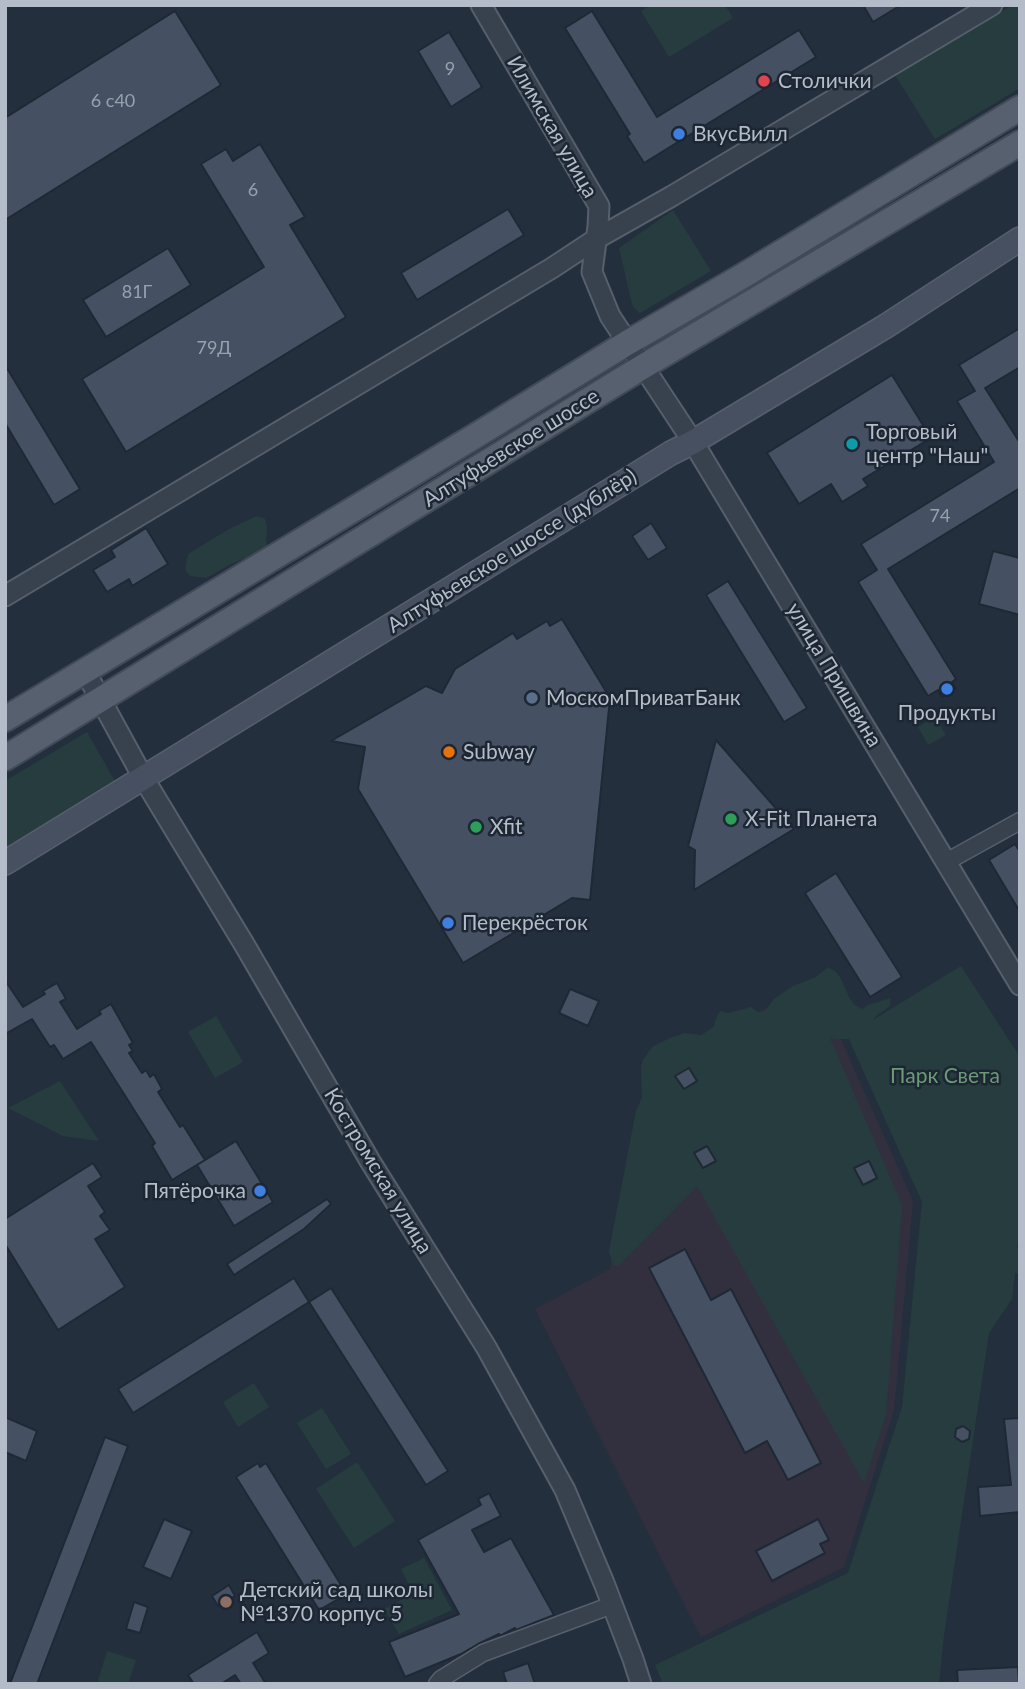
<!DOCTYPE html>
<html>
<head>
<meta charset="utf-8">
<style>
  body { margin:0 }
  #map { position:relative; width:1025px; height:1689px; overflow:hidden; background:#242f3e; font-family:Lato,sans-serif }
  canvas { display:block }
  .frame { position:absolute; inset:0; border:7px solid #b4bcc9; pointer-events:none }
</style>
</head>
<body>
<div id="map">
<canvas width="1025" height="1689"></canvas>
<div class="frame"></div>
</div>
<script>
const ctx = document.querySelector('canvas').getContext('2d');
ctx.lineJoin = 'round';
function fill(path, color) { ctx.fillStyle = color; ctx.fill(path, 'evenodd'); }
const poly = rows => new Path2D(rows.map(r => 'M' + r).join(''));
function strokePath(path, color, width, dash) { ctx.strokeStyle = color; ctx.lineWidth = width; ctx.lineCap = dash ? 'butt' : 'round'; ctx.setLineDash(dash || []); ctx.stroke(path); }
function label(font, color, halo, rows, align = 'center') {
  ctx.font = font + ' Lato,sans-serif'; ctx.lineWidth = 5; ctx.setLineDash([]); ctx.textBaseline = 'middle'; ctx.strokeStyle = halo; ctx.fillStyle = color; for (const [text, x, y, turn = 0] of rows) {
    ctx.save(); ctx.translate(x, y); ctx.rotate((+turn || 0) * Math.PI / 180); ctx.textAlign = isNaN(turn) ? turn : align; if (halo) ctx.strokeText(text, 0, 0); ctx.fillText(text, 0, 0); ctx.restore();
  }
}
const medical = poly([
  [816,984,913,1201,894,1410,844,1567,701,1637,535,1309,610,1269,648,1066]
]);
const green = poly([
  [651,5,725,5,733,18,669,57,641,11],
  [1013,5,1020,5,1020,88,935,139,895,75],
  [673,210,711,271,640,313,634,308,632,304,619,248],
  [257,516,265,519,267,526,266,539,267,546,262,552,233,563,206,578,190,576,185,570,188,554,229,529],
  [935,717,946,735,928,745,918,727],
  [87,732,116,783,5,850,5,781],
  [961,966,1020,1057,1020,1228,1017,1248,1020,1249,1020,1271,1019,1273,1015,1273,1012,1299,989,1333,944,1635,939,1684,663,1684,655,1665,848,1573,902,1407,922,1202,849,1039,835,1039,829,1036,902,1205,886,1414,864,1483,697,1186,619,1265,613,1265,609,1251,636,1111,642,1097,641,1067,643,1060,652,1047,670,1038,685,1033,701,1035,709,1030,714,1026,716,1018,720,1011,728,1013,751,1007,758,1012,765,1011,774,999,793,986,816,977,828,967,835,971,840,977,850,999,855,1005,862,1009,868,1005,891,998,890,1006,877,1015,873,1020],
  [216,1016,243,1062,215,1078,188,1032],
  [60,1081,99,1141,63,1136,8,1108],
  [254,1383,269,1407,238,1427,223,1402],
  [322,1408,351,1454,326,1469,297,1423],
  [357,1462,395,1521,354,1548,316,1489],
  [424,1558,452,1610,399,1634,384,1609,413,1594,401,1569],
  [107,1651,136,1660,128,1684,97,1684]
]);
const building = poly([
  [863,5,901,5,873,22,863,5],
  [175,11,221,85,5,220,5,118,175,11],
  [592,11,657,117,799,30,816,57,644,163,627,136,630,134,565,28,592,11],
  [449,32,482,87,451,107,418,51,449,32],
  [260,144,305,217,290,225,346,317,126,452,82,379,264,267,201,164,226,149,233,161,260,144],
  [508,209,524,235,417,300,401,273,508,209],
  [168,248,191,285,106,337,83,300,168,248],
  [1020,328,1020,367,985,388,1020,443,1020,488,888,569,956,679,952,682,956,689,942,697,938,690,928,696,858,582,877,570,861,544,994,462,957,401,975,391,959,365,1020,328],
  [5,365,80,489,54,505,5,423,5,365],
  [892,375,931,438,863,479,868,486,842,502,831,484,799,504,767,453,892,375],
  [651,523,667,548,648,560,632,536,651,523],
  [146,528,168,564,132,586,129,579,107,592,93,570,115,557,111,550,146,528],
  [993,551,1020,558,1020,615,979,604,993,551],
  [728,581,807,708,784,722,706,595,728,581],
  [562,619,610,698,590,900,572,898,463,963,358,789,365,747,331,741,426,686,442,693,455,669,513,633,517,639,547,621,550,626,562,619],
  [716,740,794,829,694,890,695,850,688,846,716,740],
  [1015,844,1020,852,1020,912,989,860,1015,844],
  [836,873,902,977,870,997,805,893,836,873],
  [5,980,23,1007,45,994,43,991,57,983,66,999,60,1002,77,1029,101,1014,99,1011,111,1004,133,1043,129,1045,133,1051,129,1053,142,1073,146,1070,150,1077,154,1074,162,1089,158,1092,163,1100,180,1127,183,1125,205,1160,172,1180,152,1146,155,1143,91,1042,63,1059,54,1045,50,1047,32,1019,5,1034,5,980],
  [570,989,599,1001,588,1026,559,1013,570,989],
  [689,1068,697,1081,684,1089,675,1076,689,1068],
  [236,1141,273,1202,234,1226,197,1165,236,1141],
  [707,1146,716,1161,703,1168,694,1153,707,1146],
  [869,1161,877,1178,863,1185,854,1168,869,1161],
  [93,1163,102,1177,88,1186,105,1212,100,1216,110,1230,95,1239,125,1287,58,1330,5,1244,5,1219,93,1163],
  [327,1199,331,1204,304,1229,234,1275,227,1264,327,1199],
  [685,1249,711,1300,731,1289,821,1463,788,1480,767,1441,745,1453,649,1268,685,1249],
  [294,1278,309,1302,133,1413,118,1389,294,1278],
  [331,1288,448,1471,426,1485,309,1302,331,1288],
  [5,1417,37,1431,26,1461,5,1452,5,1417],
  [1020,1418,1020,1512,980,1516,978,1487,1011,1485,1004,1419,1020,1418],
  [963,1426,970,1431,969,1439,962,1442,955,1437,956,1429,963,1426],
  [105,1437,128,1446,37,1684,10,1684,105,1437],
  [258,1463,260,1467,266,1463,341,1585,336,1589,342,1597,319,1610,236,1477,258,1463],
  [489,1493,501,1516,472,1530,484,1552,511,1538,554,1615,516,1630,515,1628,500,1636,499,1634,478,1644,461,1654,405,1677,389,1642,459,1614,418,1540,481,1505,478,1499,489,1493],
  [164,1519,192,1531,171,1579,143,1567,164,1519],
  [818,1519,829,1540,820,1544,825,1553,772,1581,756,1551,818,1519],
  [229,1585,235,1596,218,1606,212,1596,229,1585],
  [134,1602,148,1607,140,1633,126,1629,134,1602],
  [257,1632,269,1653,253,1663,266,1684,241,1684,235,1675,221,1684,194,1684,188,1675,257,1632],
  [528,1663,535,1684,507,1684,503,1672,528,1663],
  [1018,1667,1019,1684,958,1684,957,1670,1018,1667]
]);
const minor = poly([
  [946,862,1020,821],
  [437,1684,441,1679,483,1653,612,1605]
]);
const tertiary = poly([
  [481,5,599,206,598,226,592,272,610,316,693,442,1020,985],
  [5,596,552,268,596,239,672,196,992,5],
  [85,671,144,779,244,944,370,1161,486,1347,565,1490,604,1583,633,1659,641,1684]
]);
const secondary = poly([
  [5,863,671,453,693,442,886,326,1020,239]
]);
const primary = poly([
  [5,719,472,438,627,343,741,277,1020,108],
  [5,758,644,366,1020,143]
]);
const markers = [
  [764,81,7,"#e0444e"],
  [679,134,7,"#3f7fe0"],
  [852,444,7,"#0f9aa8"],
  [947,689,7,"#3f7fe0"],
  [532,698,7,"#5c6f8a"],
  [449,752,7,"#e8710a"],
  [731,819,7,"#2e9e5b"],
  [476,827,7,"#2e9e5b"],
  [448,923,7,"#3f7fe0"],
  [260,1191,7,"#3f7fe0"],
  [226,1602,7,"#8d6e63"]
];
const numberNames = [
  ["9",450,69],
  ["6 с40",113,101],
  ["6",253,190],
  ["81Г",137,292],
  ["79Д",214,348],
  ["74",940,516]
];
const poiNames = [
  ["Столички",778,81],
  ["ВкусВилл",693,134],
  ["Торговый",866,432],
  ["центр \"Наш\"",866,456],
  ["МоскомПриватБанк",546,698],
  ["Продукты",947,713,"center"],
  ["Subway",463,752],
  ["X-Fit Планета",745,819],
  ["Xfit",490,827],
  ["Перекрёсток",462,923],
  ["Пятёрочка",246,1191,"right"],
  ["Детский сад школы",240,1590],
  ["№1370 корпус 5",240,1614]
];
const streetNames = [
  ["Илимская улица",552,127,60],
  ["Алтуфьевское шоссе",511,448,-32],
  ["Алтуфьевское шоссе (дублёр)",512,551,-32],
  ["улица Пришвина",834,675,59],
  ["Костромская улица",378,1171,59]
];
const parkNames = [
  ["Парк Света",945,1076]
];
fill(medical, '#32303f');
fill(green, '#263c3f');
fill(building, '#455162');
strokePath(building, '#1f2835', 2);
strokePath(minor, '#565f6c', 19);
strokePath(tertiary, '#565f6c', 23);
strokePath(secondary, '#565f6c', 26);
strokePath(primary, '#414a57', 28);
strokePath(minor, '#38414e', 16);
strokePath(tertiary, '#38414e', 19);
strokePath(secondary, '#465061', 23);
strokePath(primary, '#56606e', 24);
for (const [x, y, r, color] of markers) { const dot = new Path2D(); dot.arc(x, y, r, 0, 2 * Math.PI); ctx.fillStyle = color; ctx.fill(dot); strokePath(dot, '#1d2633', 2.5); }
label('18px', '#98a1af', null, numberNames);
label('21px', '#b4bcc9', '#1d2633', poiNames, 'left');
label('21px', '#b4bcc9', '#1d2633', streetNames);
label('21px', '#6b9a76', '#1d2633', parkNames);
</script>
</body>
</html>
